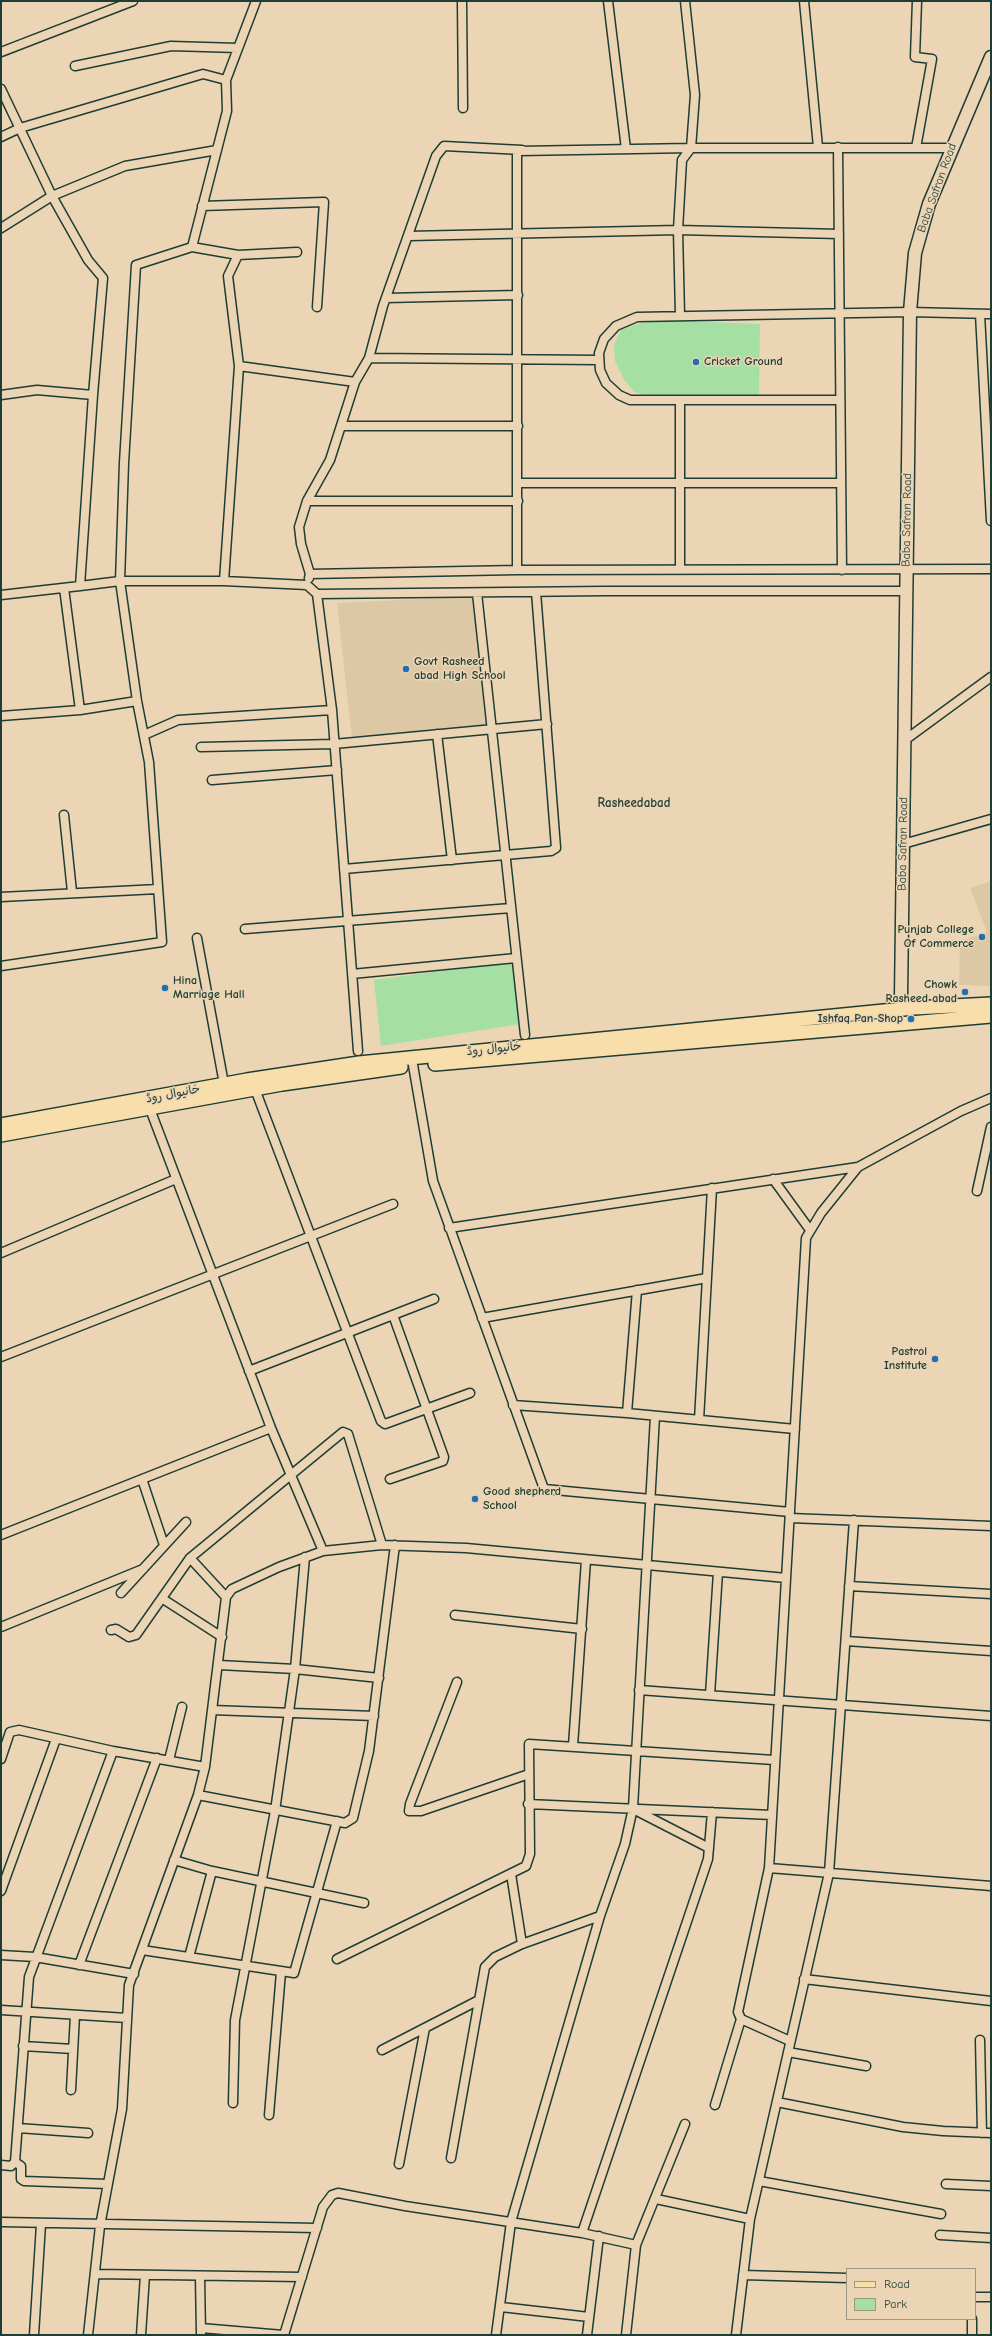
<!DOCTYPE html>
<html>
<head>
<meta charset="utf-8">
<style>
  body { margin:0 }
  #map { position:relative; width:992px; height:2336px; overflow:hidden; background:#ecd5b5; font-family:"Comic Neue",sans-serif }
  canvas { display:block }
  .frame { position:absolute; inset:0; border:2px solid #1f3d34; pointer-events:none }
  .legend { position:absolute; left:846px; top:2268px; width:130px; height:52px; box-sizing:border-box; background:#ecd5b5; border:1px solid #9a9881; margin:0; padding:5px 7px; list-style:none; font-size:12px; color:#1f3d34 }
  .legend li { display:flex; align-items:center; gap:8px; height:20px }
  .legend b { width:20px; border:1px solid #9a9881 }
</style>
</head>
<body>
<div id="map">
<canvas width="992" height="2336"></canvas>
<div class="frame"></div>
<ul class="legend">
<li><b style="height:5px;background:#f8deab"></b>Road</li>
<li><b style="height:11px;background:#a5dfa4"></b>Park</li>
</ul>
</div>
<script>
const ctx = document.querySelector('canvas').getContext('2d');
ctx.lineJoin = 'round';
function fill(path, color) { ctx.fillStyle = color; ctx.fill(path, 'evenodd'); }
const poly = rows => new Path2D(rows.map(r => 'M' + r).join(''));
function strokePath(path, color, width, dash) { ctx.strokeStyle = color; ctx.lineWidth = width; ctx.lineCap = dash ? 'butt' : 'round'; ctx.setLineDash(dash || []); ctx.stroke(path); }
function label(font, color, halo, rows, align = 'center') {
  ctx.font = font + ' "Comic Neue","Playpen Sans Arabic",sans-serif'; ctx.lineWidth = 3; ctx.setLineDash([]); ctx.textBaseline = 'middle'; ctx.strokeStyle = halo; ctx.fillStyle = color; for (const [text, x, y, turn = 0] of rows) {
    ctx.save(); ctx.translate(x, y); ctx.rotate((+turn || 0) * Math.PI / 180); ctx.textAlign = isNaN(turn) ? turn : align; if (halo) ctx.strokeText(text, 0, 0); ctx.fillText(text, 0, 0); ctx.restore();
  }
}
const built = poly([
  [483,596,496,724,352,739,337,603],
  [991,881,991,986,959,985,960,941,987,932,970,888]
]);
const green = poly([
  [649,320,760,324,759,398,655,398,634,392,625,381,615,361,614,345,621,330],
  [514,961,520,1024,381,1046,374,980]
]);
const street = poly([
  [462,1,463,108],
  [608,1,626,149],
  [804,1,818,147],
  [1,52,133,1],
  [75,66,171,46,238,48],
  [1,89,52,196,88,260,103,278,93,395],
  [1,137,20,128,203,74,226,80],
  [838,147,842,570],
  [916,148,932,59,915,57,917,1],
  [202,206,324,202,317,307],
  [1,228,52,196,125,166,217,150],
  [409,236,678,230,839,234],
  [192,247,238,255,297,252],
  [238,255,228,276,239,366],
  [386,298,518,295],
  [980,314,991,521],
  [680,316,678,230,682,160,691,148,695,95,685,1],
  [369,358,599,360],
  [1,395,37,390,93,395,80,586,120,581,224,581,307,585,317,594,332,710,358,1051],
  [840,400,630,400,619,395,606,383,600,370,599,353,604,339,616,326,637,317,910,312,991,314],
  [341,426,518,426],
  [518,483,841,483],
  [307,501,518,501],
  [680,569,680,401],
  [517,570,517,153,519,151,691,148,951,148],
  [310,574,517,570,991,569],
  [309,578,310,574,301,544,299,527,307,501,330,460,355,382,369,358,383,306,436,156,444,146,522,150],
  [224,581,239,366,355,382],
  [477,593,525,1035],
  [317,594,605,591,907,591],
  [1,595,80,586],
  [80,710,137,701],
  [1,716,80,710,64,588],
  [437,734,452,860],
  [144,735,178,720,332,710],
  [905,740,991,677],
  [201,747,334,744,547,724],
  [212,780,337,770],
  [64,815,72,892],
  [903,844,991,819],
  [344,869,551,851,556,848,536,592],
  [1,897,158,889],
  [245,929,511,908],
  [197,938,224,1084],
  [1,966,162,942,149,762,137,701,120,581,124,463,136,265,192,247,227,111,226,80,256,1],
  [352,974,516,958],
  [413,1065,433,1181,544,1489,790,1512],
  [255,1089,381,1421,385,1424,470,1393],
  [150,1109,271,1428,323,1551],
  [773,1179,810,1230],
  [977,1191,991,1127],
  [449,1228,858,1167],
  [1,1253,176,1179],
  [482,1318,707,1278],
  [1,1357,393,1204],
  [249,1371,434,1299],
  [513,1405,627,1413,795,1429],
  [627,1413,637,1290],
  [699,1420,712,1188],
  [142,1479,164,1545],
  [390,1479,443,1461,444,1457,393,1315],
  [790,1518,991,1526],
  [1,1535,271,1428],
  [190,1558,226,1597],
  [849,1586,991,1594],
  [121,1593,186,1522],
  [163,1599,222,1637],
  [455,1615,582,1629],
  [1,1627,143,1569],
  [111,1630,116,1629,129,1637,136,1635,190,1558,343,1432,348,1434,382,1545],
  [846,1641,991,1651],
  [219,1665,295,1669,379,1678],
  [457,1682,410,1804,409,1811,421,1811,529,1774],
  [639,1690,991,1716],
  [710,1695,718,1572],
  [212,1710,374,1716],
  [573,1746,586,1560],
  [1,1759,10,1732,19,1730,113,1751,205,1767],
  [169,1760,182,1707],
  [198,1795,345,1823,353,1818,369,1751,395,1545],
  [528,1804,772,1815],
  [635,1810,709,1848],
  [174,1860,212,1871,364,1903],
  [769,1868,991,1886],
  [511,1874,522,1944],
  [1,1891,56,1739],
  [142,1950,294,1973,337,1821],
  [1,1955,35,1957,134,1974],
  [189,1957,212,1871],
  [337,1959,526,1866,530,1854,529,1744,774,1760],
  [79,1965,157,1758],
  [804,1979,991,2001],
  [1,2010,127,2018],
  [980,2040,982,2133],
  [790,2041,741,2019,738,2012,769,1868,806,1238,821,1213,858,1167,961,1111,991,1098],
  [23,2046,73,2049],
  [382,2050,479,2000],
  [788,2052,866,2066],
  [71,2090,75,2015],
  [777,2102,903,2127,943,2131,991,2133],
  [233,2103,235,2020,275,1811,295,1669,305,1557],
  [715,2105,741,2019],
  [269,2115,281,1972],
  [18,2128,88,2133],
  [451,2158,485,1967,495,1957,522,1944,600,1916],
  [15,2162,21,2166,21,2179,24,2181,107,2184],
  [399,2164,425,2028],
  [1,2165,11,2166,15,2162,29,1977,113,1751],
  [759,2181,941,2214],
  [946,2184,991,2186],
  [656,2199,750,2219],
  [1,2222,317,2228],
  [582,2233,704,1871,708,1859,712,1812],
  [940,2235,991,2238],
  [95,2274,302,2277],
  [743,2275,847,2278],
  [200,2276,201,2335],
  [975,2297,991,2297],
  [501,2307,589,2317],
  [201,2328,283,2335],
  [34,2335,41,2224],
  [88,2335,100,2226,122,2109,129,1985,198,1795,205,1767,226,1597,232,1589,279,1567,323,1551,382,1545,466,1548,786,1578],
  [141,2335,145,2275],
  [284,2335,323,2207,332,2195,338,2193,405,2206,582,2233,636,2245],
  [496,2335,511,2222,600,1916,625,1844,633,1808,655,1416],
  [587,2335,599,2236],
  [626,2335,636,2245,685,2124],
  [736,2335,750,2219,829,1873,854,1520],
  [972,2335,972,2319]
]);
const secondary = poly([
  [901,997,910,312,915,253,929,204,991,57]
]);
const primary = poly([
  [435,1064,991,1016],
  [1,1125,247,1080,359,1063,914,1008,991,1004],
  [1,1135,282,1084,401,1067]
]);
const markers = [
  [696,362,4,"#1f6fb2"],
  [406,669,4,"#1f6fb2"],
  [982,937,4,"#1f6fb2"],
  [165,988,4,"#1f6fb2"],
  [965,992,4,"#1f6fb2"],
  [911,1019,4,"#1f6fb2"],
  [935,1359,4,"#1f6fb2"],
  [475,1499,4,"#1f6fb2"]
];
const streetNames = [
  ["Baba Safran Road",937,188,-70],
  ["Baba Safran Road",907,520,-89],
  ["Baba Safran Road",903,844,-89],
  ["خانیوال روڈ",494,1049,-6],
  ["خانیوال روڈ",173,1094,-11]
];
const poiNames = [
  ["Cricket Ground",704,362],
  ["Govt Rasheed",414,662],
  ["abad High School",414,676],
  ["Punjab College",974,930,"right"],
  ["Of Commerce",974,944,"right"],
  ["Hina",173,981],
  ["Marriage Hall",173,995],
  ["Chowk",957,985,"right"],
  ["Rasheed abad",957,999,"right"],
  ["Ishfaq Pan Shop",903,1019,"right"],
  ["Pastrol",927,1352,"right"],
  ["Institute",927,1366,"right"],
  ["Good shepherd",483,1492],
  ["School",483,1506]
];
const neighbourhoodNames = [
  ["Rasheedabad",634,803]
];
fill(built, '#ddc8a6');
fill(green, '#a5dfa4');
strokePath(street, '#1f3d34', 11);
strokePath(secondary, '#1f3d34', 15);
strokePath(primary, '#1f3d34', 16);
strokePath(street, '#ecd5b5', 8);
strokePath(secondary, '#ecd5b5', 12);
strokePath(primary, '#f8deab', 13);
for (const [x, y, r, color] of markers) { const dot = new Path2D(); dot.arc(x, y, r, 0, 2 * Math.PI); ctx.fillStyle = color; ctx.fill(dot); strokePath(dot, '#ecd5b5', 1.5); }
label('12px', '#1f3d34', '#ecd5b5', streetNames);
label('bold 12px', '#1f3d34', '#ecd5b5', poiNames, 'left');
label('bold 13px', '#1f3d34', '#ecd5b5', neighbourhoodNames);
</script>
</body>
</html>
